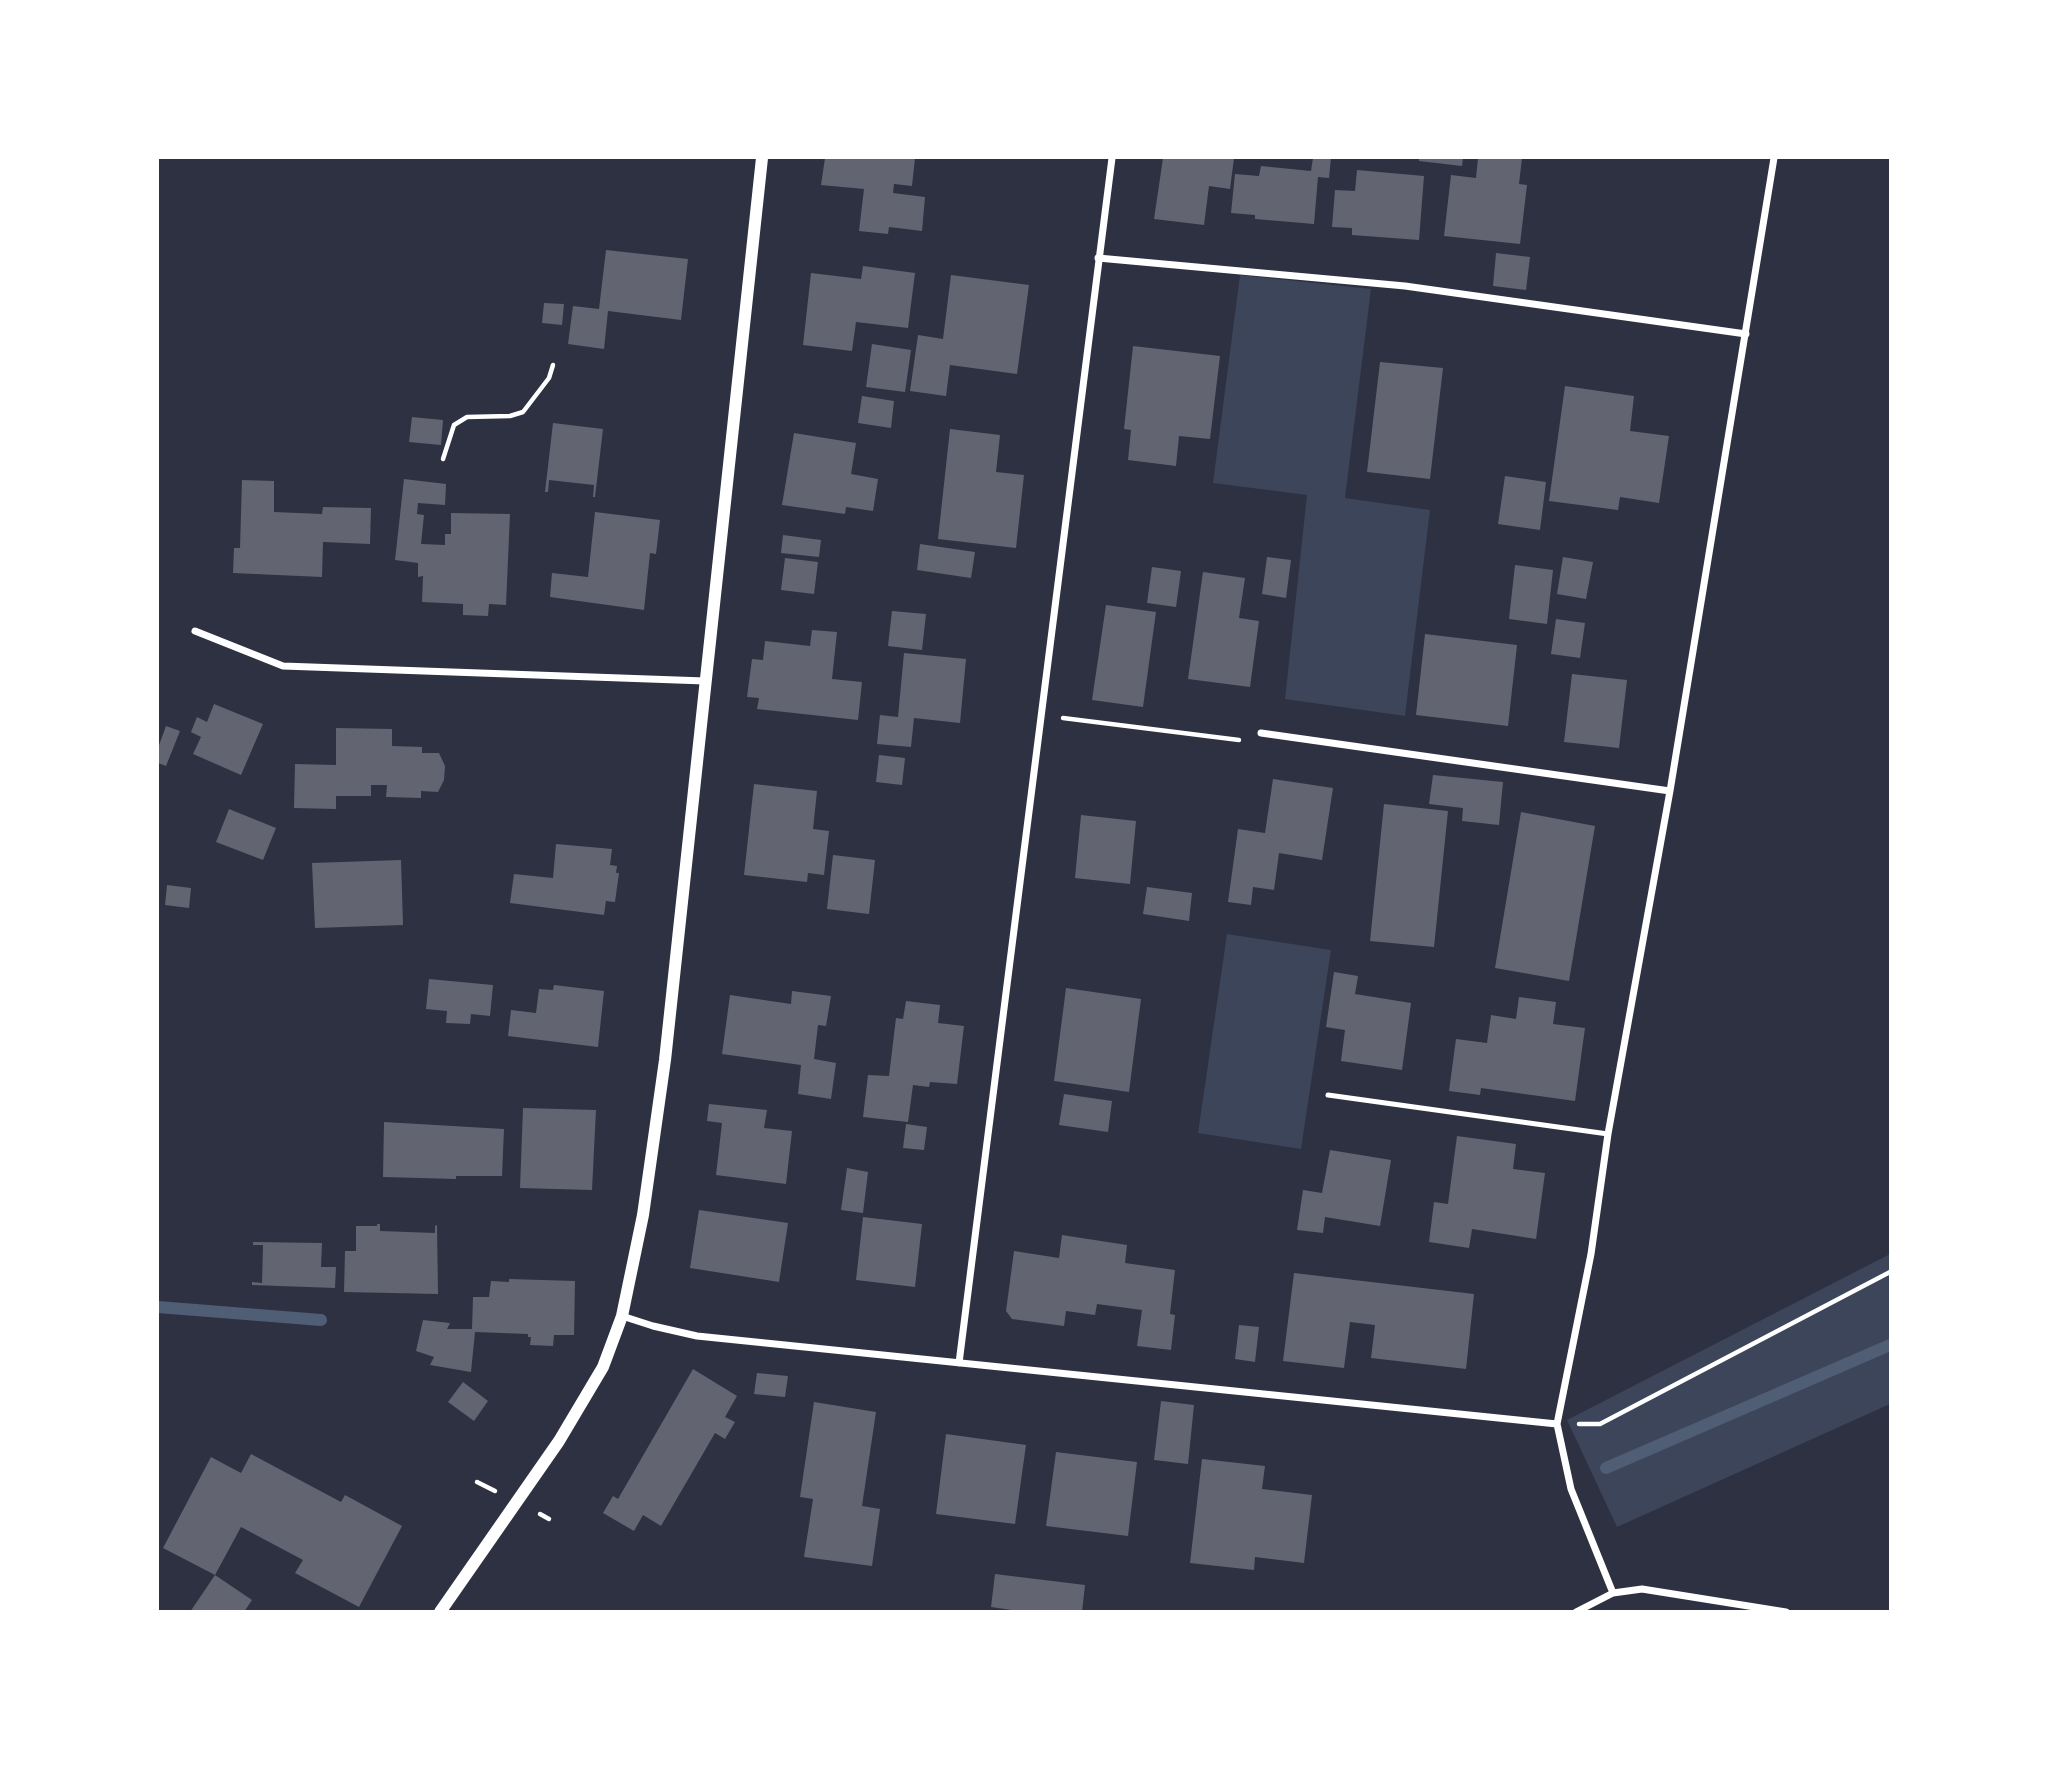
<!DOCTYPE html>
<html>
<head>
<meta charset="utf-8">
<style>
  body { margin:0 }
  #map { position:relative; width:2048px; height:1769px; overflow:hidden; background:#2d3142; font-family:"Space Grotesk",sans-serif }
  canvas { display:block }
  .frame { position:absolute; inset:0; border:159px solid #fff; pointer-events:none }
</style>
</head>
<body>
<div id="map">
<canvas width="2048" height="1769"></canvas>
<div class="frame"></div>
</div>
<script>
const ctx = document.querySelector('canvas').getContext('2d');
ctx.lineJoin = 'round';
function fill(path, color) { ctx.fillStyle = color; ctx.fill(path, 'evenodd'); }
const poly = rows => new Path2D(rows.map(r => 'M' + r).join(''));
function strokePath(path, color, width, dash) { ctx.strokeStyle = color; ctx.lineWidth = width; ctx.lineCap = dash ? 'butt' : 'round'; ctx.setLineDash(dash || []); ctx.stroke(path); }
const green = poly([
  [1240,275,1371,289,1345,498,1430,510,1405,716,1285,699,1307,495,1213,483],
  [1227,934,1331,950,1301,1149,1198,1133],
  [1890,1254,1890,1404,1617,1527,1567,1420]
]);
const stream = poly([
  [158,1307,321,1320],
  [1606,1468,1890,1345]
]);
const building = poly([
  [825,158,915,158,912,186,894,184,893,193,925,197,922,231,889,227,888,234,859,231,864,189,821,185],
  [1163,158,1234,158,1230,189,1209,186,1204,225,1154,219],
  [1313,158,1331,158,1329,178,1318,177,1314,224,1255,219,1255,215,1231,213,1235,174,1259,176,1261,166,1311,171],
  [1419,158,1463,158,1462,166,1419,161],
  [1478,158,1522,158,1519,184,1527,185,1520,244,1444,236,1451,175,1476,178],
  [1357,170,1424,176,1419,240,1352,235,1352,228,1332,227,1335,190,1355,191],
  [606,250,688,259,681,320,608,311,604,349,568,344,573,306,599,309],
  [1496,253,1530,257,1526,290,1493,286],
  [863,266,915,273,908,328,856,322,852,351,803,345,811,273,861,279],
  [951,275,1029,285,1017,374,950,365,946,396,910,391,918,335,943,339],
  [544,303,564,304,562,325,542,323],
  [872,344,911,350,905,392,866,387],
  [1133,346,1220,356,1210,439,1179,436,1176,466,1128,460,1131,430,1124,429],
  [1380,362,1443,368,1430,479,1367,472],
  [1565,386,1634,396,1630,431,1669,436,1659,503,1620,497,1618,510,1549,501],
  [862,396,894,401,891,428,858,423],
  [412,417,443,420,441,445,409,442],
  [553,423,603,429,595,497,593,497,594,485,549,480,548,492,545,492],
  [950,429,1000,435,996,472,1024,475,1016,548,938,539],
  [794,433,856,443,851,474,878,479,873,511,846,507,845,514,782,505],
  [1505,476,1546,482,1540,530,1498,524],
  [404,479,446,484,445,505,418,503,417,514,424,515,421,544,445,545,445,534,451,534,451,513,510,514,506,605,489,604,488,616,463,615,463,604,422,602,423,576,418,577,418,563,395,560],
  [242,480,274,481,274,512,322,514,323,507,371,508,370,544,323,542,322,577,233,573,234,548,240,548],
  [595,512,660,520,656,554,650,553,644,610,550,597,552,573,588,577],
  [783,535,821,540,819,557,781,553],
  [920,544,975,552,971,578,917,570],
  [1267,557,1291,560,1286,598,1262,594],
  [1563,557,1593,562,1586,599,1557,594],
  [785,558,818,562,814,594,781,590],
  [1515,565,1553,570,1547,624,1509,619],
  [1152,567,1181,571,1176,607,1147,603],
  [1203,572,1245,578,1239,618,1259,621,1250,687,1188,679],
  [1106,605,1156,612,1143,707,1092,700],
  [892,611,926,614,922,650,888,646],
  [1556,619,1585,623,1580,658,1551,654],
  [812,630,837,632,832,679,862,682,858,720,757,709,759,698,747,697,752,659,763,660,765,641,810,646],
  [1425,634,1517,645,1508,726,1416,715],
  [904,653,966,659,960,723,914,718,911,747,877,744,880,715,898,717],
  [1572,674,1627,680,1619,748,1564,742],
  [214,704,263,724,241,775,193,754,201,737,191,732,197,717,207,722],
  [166,726,180,731,166,766,158,763,158,748],
  [336,728,392,729,392,746,422,747,422,753,439,753,445,766,444,780,438,792,421,791,421,798,386,797,387,785,371,785,371,796,336,796,336,809,294,808,295,764,336,765],
  [879,755,905,758,902,785,876,782],
  [1433,775,1503,782,1499,825,1462,821,1463,808,1429,804],
  [1273,779,1333,788,1322,860,1279,853,1274,890,1253,887,1251,905,1228,902,1238,829,1265,833],
  [754,784,817,791,813,829,829,831,824,875,808,873,807,882,744,875],
  [1384,804,1448,811,1434,947,1370,941],
  [229,809,276,828,263,860,216,842],
  [1521,812,1595,826,1569,981,1495,968],
  [1081,815,1136,821,1130,884,1075,878],
  [556,844,612,849,610,865,617,866,616,873,619,873,615,902,606,901,604,915,510,903,514,874,553,878],
  [833,855,875,860,869,914,827,909],
  [401,860,403,925,315,928,312,863],
  [167,885,191,888,189,908,165,905],
  [1147,887,1192,893,1189,921,1143,914],
  [1334,972,1358,976,1355,994,1411,1003,1402,1070,1341,1061,1345,1030,1326,1027],
  [429,979,493,985,490,1016,471,1014,470,1024,446,1023,447,1011,426,1009],
  [554,985,604,991,598,1047,508,1036,511,1010,536,1013,539,989,553,990],
  [1066,988,1141,999,1129,1092,1054,1081],
  [792,991,831,996,826,1026,818,1025,814,1059,836,1063,831,1099,798,1094,801,1065,722,1054,730,995,791,1004],
  [1519,997,1556,1002,1553,1024,1585,1028,1575,1101,1481,1088,1480,1095,1449,1091,1456,1039,1487,1043,1491,1015,1516,1019],
  [906,1001,940,1005,938,1023,964,1026,957,1084,930,1082,929,1087,913,1085,908,1122,863,1117,868,1075,889,1076,896,1018,903,1019],
  [1064,1094,1112,1101,1108,1132,1059,1125],
  [709,1104,767,1110,764,1128,792,1131,786,1184,716,1175,722,1123,707,1121],
  [523,1108,596,1110,592,1190,520,1188],
  [384,1122,504,1129,502,1176,456,1176,456,1179,383,1177],
  [906,1124,927,1127,924,1150,903,1148],
  [1457,1136,1516,1144,1513,1169,1545,1173,1536,1239,1472,1229,1469,1248,1429,1242,1434,1202,1448,1204],
  [1330,1150,1391,1160,1380,1226,1325,1217,1323,1233,1297,1230,1303,1190,1322,1193],
  [847,1168,868,1172,863,1213,841,1210],
  [699,1210,788,1223,779,1282,690,1268],
  [863,1217,922,1224,915,1287,856,1280],
  [377,1224,380,1224,380,1231,435,1233,435,1226,437,1225,438,1294,344,1292,345,1251,356,1251,356,1226,377,1226],
  [1062,1235,1127,1245,1125,1263,1175,1270,1170,1314,1175,1315,1171,1350,1137,1346,1142,1310,1097,1304,1095,1315,1066,1311,1064,1326,1012,1319,1006,1311,1014,1251,1059,1258],
  [253,1242,322,1243,321,1267,336,1267,335,1288,252,1285,252,1282,262,1283,263,1245,253,1245],
  [1294,1273,1474,1294,1466,1369,1371,1358,1375,1325,1350,1322,1344,1368,1283,1361],
  [509,1279,575,1281,574,1335,554,1335,553,1346,530,1345,531,1337,528,1337,528,1334,475,1332,471,1372,430,1365,434,1357,416,1351,423,1320,450,1323,447,1329,472,1329,473,1297,489,1297,491,1281,509,1282],
  [1239,1325,1259,1327,1255,1362,1235,1359],
  [693,1369,737,1396,725,1417,735,1422,725,1439,715,1433,661,1526,643,1515,634,1531,603,1513,613,1496,618,1499],
  [757,1373,788,1376,785,1397,754,1394],
  [463,1382,488,1401,474,1421,448,1402],
  [1161,1401,1194,1405,1188,1464,1154,1460],
  [814,1402,876,1412,862,1506,880,1509,872,1566,804,1557,813,1499,800,1497],
  [946,1434,1026,1445,1015,1524,936,1514],
  [1056,1452,1137,1462,1128,1536,1046,1526],
  [251,1454,341,1502,345,1495,402,1526,359,1607,295,1573,303,1560,241,1527,215,1575,252,1600,244,1612,190,1612,215,1575,163,1548,211,1457,241,1473],
  [1202,1459,1265,1466,1262,1489,1312,1495,1304,1563,1255,1557,1254,1570,1190,1563],
  [995,1574,1085,1585,1082,1612,1025,1612,991,1607]
]);
const path = poly([
  [443,459,454,425,467,417,510,416,523,412,549,378,553,365],
  [1063,718,1239,740],
  [1579,1424,1600,1424,1890,1272],
  [477,1482,495,1491],
  [540,1514,549,1519]
]);
const service = poly([
  [1328,1095,1608,1134]
]);
const minor = poly([
  [1098,258,1405,286,1746,334],
  [195,631,283,666,705,681],
  [1261,733,1670,791],
  [622,1316,653,1326,697,1336,1557,1424],
  [959,1363,1112,158],
  [1613,1593,1571,1489,1557,1424,1591,1254,1608,1134,1670,791,1774,158],
  [1576,1612,1613,1593,1642,1589,1786,1612]
]);
const tertiary = poly([
  [440,1612,559,1441,603,1367,622,1316,643,1215,665,1060,762,158]
]);
fill(green, '#3c4559');
strokePath(stream, '#4f5d75', 12);
fill(building, '#626471');
strokePath(path, '#fff', 4.5);
strokePath(service, '#fff', 5);
strokePath(minor, '#fff', 7);
strokePath(tertiary, '#fff', 12);
</script>
</body>
</html>
